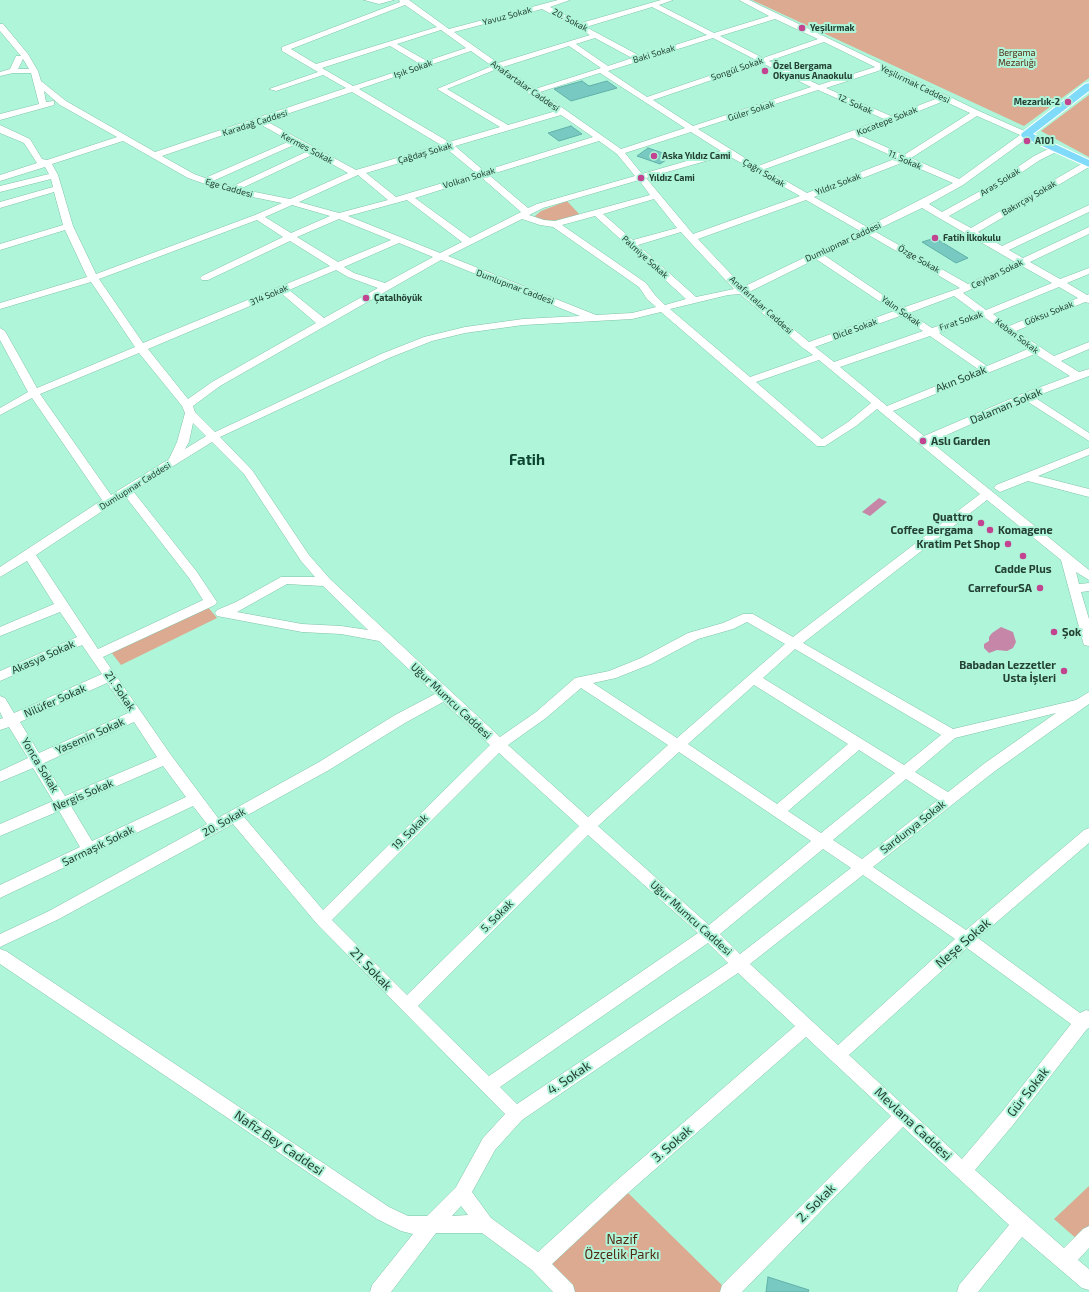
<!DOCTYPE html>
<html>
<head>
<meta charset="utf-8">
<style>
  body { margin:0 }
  canvas { display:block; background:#aff5d9 }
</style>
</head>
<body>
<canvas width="1089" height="1292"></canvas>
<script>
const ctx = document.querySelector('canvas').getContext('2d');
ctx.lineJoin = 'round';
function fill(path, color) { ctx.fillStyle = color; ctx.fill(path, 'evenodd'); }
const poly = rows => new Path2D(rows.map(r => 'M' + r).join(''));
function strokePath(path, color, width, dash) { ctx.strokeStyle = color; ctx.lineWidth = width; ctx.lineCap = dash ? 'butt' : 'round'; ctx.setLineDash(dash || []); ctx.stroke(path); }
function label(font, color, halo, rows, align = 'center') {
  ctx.font = font + ' "Exo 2",sans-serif'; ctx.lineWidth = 4; ctx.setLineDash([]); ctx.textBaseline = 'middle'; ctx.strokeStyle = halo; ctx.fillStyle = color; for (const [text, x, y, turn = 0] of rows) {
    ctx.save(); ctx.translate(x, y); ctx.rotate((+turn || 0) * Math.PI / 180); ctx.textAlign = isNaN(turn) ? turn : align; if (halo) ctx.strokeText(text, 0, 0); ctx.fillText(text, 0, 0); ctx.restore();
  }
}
const green = poly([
  [752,0,1089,0,1089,78,1024,126],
  [1089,95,1089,157,1041,131],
  [567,201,580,215,549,222,537,219,535,216,541,211],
  [207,606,217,618,121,665,111,652],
  [1089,1186,1089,1228,1078,1240,1054,1219],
  [622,1187,729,1292,566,1292,539,1264]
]);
const water = poly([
  [879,498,887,502,870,516,862,512],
  [1001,627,1013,632,1016,642,1013,648,1007,651,997,650,989,653,984,648,984,644,989,641,989,637,992,633]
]);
const building = poly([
  [582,81,589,86,607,81,617,88,571,101,554,89,582,81],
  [571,126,582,134,559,141,548,133,571,126],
  [648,148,672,156,660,164,637,156,648,148],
  [935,238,968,258,956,263,922,242,935,238],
  [768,1277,809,1290,808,1292,766,1292,768,1277]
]);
const minor = poly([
  [364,0,394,0,379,4,364,0],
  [399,0,409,0,449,29,558,0,570,0,550,7,581,23,661,0,673,0,659,5,714,33,769,16,739,0,749,0,979,111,1029,133,1029,137,963,185,929,204,942,212,991,185,1034,156,1054,146,1060,146,1060,150,1040,160,997,189,949,216,971,228,1085,162,1089,162,1089,167,978,232,1002,246,1089,205,1089,212,1009,250,1023,258,1089,227,1089,234,1030,262,1060,279,1089,268,1089,274,1067,283,1087,295,1089,294,1089,303,1085,302,1016,331,1054,356,1089,342,1089,349,1061,361,1079,372,1089,369,1089,376,1034,397,1089,433,1089,441,1025,400,931,442,1089,570,1089,580,1076,572,1079,584,1089,583,1089,591,1081,592,1089,619,1089,646,1084,645,1083,642,1061,560,987,500,803,643,953,729,1076,700,1089,692,1089,704,995,771,873,867,966,930,1084,830,1089,828,1089,843,978,938,1080,1013,1086,1010,1089,1011,1089,1028,1087,1029,1013,1125,975,1170,1064,1248,1083,1229,1089,1226,1089,1248,1078,1260,1089,1269,1089,1290,1082,1288,1022,1237,978,1292,957,1292,959,1285,1009,1225,903,1127,742,1292,720,1292,722,1285,891,1116,806,1037,628,1193,552,1264,573,1285,575,1292,553,1292,532,1270,482,1233,436,1233,391,1292,370,1292,372,1285,413,1234,401,1231,377,1219,0,964,0,949,6,951,389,1207,408,1216,427,1216,456,1187,483,1138,505,1114,317,924,233,824,59,919,0,947,0,934,49,911,207,824,193,806,0,898,0,885,80,847,59,811,0,836,0,824,53,801,33,768,0,782,0,771,28,758,9,727,0,730,0,719,3,718,0,712,0,696,5,698,14,713,102,674,82,645,0,681,0,671,77,637,60,612,0,636,0,627,54,604,27,561,0,577,0,567,102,500,32,398,0,415,0,408,28,392,0,340,0,328,5,331,37,388,135,347,91,282,0,309,0,303,87,277,65,230,0,250,0,244,63,225,54,192,0,208,0,202,53,187,51,179,0,192,0,186,49,174,45,167,0,181,0,175,37,163,24,143,0,133,0,125,30,139,42,159,47,160,117,137,60,105,44,91,46,102,54,101,54,105,0,120,0,114,39,104,31,73,13,73,0,76,0,72,10,69,16,56,21,56,0,31,0,24,3,24,28,54,38,71,41,81,66,101,155,152,346,88,323,75,276,91,269,89,318,72,282,51,282,47,400,2,399,0],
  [405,5,437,27,316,64,291,49,405,5],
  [652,7,707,35,640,56,586,27,652,7],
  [542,9,590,35,498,63,454,32,542,9],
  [775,19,818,39,763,58,720,36,775,19],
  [441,30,466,48,427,61,397,44,441,30],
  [595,38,632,58,608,66,576,44,595,38],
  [713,38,756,60,647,97,608,71,713,38],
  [824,42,875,67,819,85,769,61,824,42],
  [390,46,420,64,353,86,322,68,390,46],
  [569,46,601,68,535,89,503,67,569,46],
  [471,51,492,66,437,89,500,127,449,142,359,89,471,51],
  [23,59,29,69,18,69,23,59],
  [762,63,811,87,693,126,653,100,762,63],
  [497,69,529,94,556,111,508,125,447,89,497,69],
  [881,70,938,98,891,116,826,88,881,70],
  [600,73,685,128,621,149,540,92,600,73],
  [818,90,884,119,758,166,698,129,818,90],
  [352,92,441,145,356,170,266,121,352,92],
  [944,101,970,113,904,155,859,135,944,101],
  [561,115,593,137,484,171,455,146,561,115],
  [977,116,1020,135,959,179,911,158,977,116],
  [258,123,290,141,205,178,194,174,162,156,258,123],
  [691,132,721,151,642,174,625,153,691,132],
  [852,138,897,158,807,193,765,169,852,138],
  [123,141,188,178,228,192,282,203,255,215,96,274,73,226,58,175,52,164,123,141],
  [599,141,617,154,635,176,537,204,528,208,489,175,599,141],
  [296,144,308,151,231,187,213,181,296,144],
  [447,149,476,173,396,197,366,173,447,149],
  [314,154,348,173,290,199,240,189,314,154],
  [727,155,800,196,693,234,646,178,727,155],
  [904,162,953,183,867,227,814,197,904,162],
  [358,175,388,200,339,213,299,202,358,175],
  [481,177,521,212,470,238,415,198,481,177],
  [639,180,650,195,555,221,544,220,529,215,543,208,639,180],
  [654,199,677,228,633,240,603,214,654,199],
  [407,200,462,242,440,253,348,216,407,200],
  [806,200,860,231,743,287,698,239,806,200],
  [292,205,330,216,291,233,265,217,292,205],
  [922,208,939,218,1015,262,968,284,874,231,922,208],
  [595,216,628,246,686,299,665,305,655,295,646,283,562,225,595,216],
  [339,219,391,240,338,262,297,237,339,219],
  [522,219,540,225,553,227,639,287,647,299,656,307,632,313,596,315,448,256,522,219],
  [257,220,283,237,202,276,200,278,202,280,208,280,290,241,330,266,143,343,99,279,257,220],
  [681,232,688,240,734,289,696,297,638,245,681,232],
  [867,234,960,288,902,308,824,255,867,234],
  [399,243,433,257,385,283,354,273,344,267,399,243],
  [816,259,894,311,809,342,749,292,816,259],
  [441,260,580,316,523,319,465,327,424,337,381,354,215,432,195,412,193,406,220,386,441,260],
  [1022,266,1052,283,986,310,963,293,1022,266],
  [336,270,348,277,378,288,324,318,289,290,336,270],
  [1059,287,1078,298,1009,326,993,314,1059,287],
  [281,293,316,323,212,382,188,399,148,349,281,293],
  [740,294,803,348,813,355,750,377,670,309,728,295,740,294],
  [954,296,977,313,932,328,909,313,954,296],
  [661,312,817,446,825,446,856,426,877,409,980,494,793,637,753,614,743,614,723,623,688,633,641,658,609,671,575,678,536,712,500,737,330,579,309,555,252,470,220,437,389,358,432,341,465,333,523,325,632,319,661,312],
  [900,316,923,331,834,362,815,347,900,316],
  [984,317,1028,349,987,366,939,333,984,317],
  [930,336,978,369,887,406,840,367,930,336],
  [139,353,182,406,185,413,177,442,169,459,111,495,40,394,139,353],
  [1035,354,1070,376,1022,394,924,436,893,411,1035,354],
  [819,360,871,403,848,422,822,439,756,382,819,360],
  [193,423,206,436,185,449,189,442,193,423],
  [212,442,244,474,301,561,315,577,281,577,236,602,217,610,215,613,217,616,302,632,341,634,379,641,435,694,395,715,319,762,218,818,171,755,103,657,215,605,217,602,197,572,133,491,212,442],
  [125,496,189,578,203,600,98,649,36,555,125,496],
  [287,584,323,586,368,630,341,626,302,624,237,612,287,584],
  [747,622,785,644,677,738,593,683,616,678,651,664,698,639,733,629,747,622],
  [795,649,941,735,904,765,763,678,795,649],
  [107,683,128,713,39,753,20,722,107,683],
  [754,685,848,744,777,804,688,744,754,685],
  [581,688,668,745,588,817,508,745,546,718,581,688],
  [443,702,490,745,323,910,244,817,329,770,405,723,443,702],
  [1056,713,985,763,948,792,915,772,955,738,1056,713],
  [134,722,157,757,65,796,44,763,134,722],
  [859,750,895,773,821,833,788,811,859,750],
  [679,752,811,841,709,925,598,826,679,752],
  [499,753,579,826,407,995,332,920,499,753],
  [163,766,186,797,92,841,71,806,163,766],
  [906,779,938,800,862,859,833,840,906,779],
  [588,835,698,933,489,1076,418,1006,588,835],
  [823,849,851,868,740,954,720,934,823,849],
  [863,875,955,939,838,1045,750,964,863,875],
  [708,943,728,963,517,1104,500,1087,708,943],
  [967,948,1071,1024,1001,1113,962,1159,849,1055,967,948],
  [738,973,795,1026,616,1181,538,1252,491,1218,472,1192,495,1150,522,1120,738,973],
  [461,1206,468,1215,452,1216,461,1206],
  [1089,448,1089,455,1038,476,1089,489,1089,497,1028,481,1000,492,994,488,996,485,1089,448]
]);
const major = poly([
  [1089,83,1089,91,1033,134,1089,160,1089,167,1022,137,1021,135,1022,133,1085,84,1089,83]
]);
const markers = [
  [802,28,4,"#c2438f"],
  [765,71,4,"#c2438f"],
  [1068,102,4,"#c2438f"],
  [1027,141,4,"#c2438f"],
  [654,156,4,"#c2438f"],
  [641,178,4,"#c2438f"],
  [935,238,4,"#c2438f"],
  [366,298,4,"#c2438f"],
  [923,441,4,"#c2438f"],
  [981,523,4,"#c2438f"],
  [990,530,4,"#c2438f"],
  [1008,544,4,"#c2438f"],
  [1023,556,4,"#c2438f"],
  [1040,588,4,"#c2438f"],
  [1054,632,4,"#c2438f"],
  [1064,671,4,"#c2438f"]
];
const farStreetnames = [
  ["Yavuz Sokak",507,16,-15],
  ["20. Sokak",570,20,28],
  ["Baki Sokak",654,54,-17],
  ["Işık Sokak",413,69,-19],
  ["Songül Sokak",737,69,-19],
  ["Yeşilırmak Caddesi",915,84,26],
  ["Anafartalar Caddesi",525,86,35],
  ["12. Sokak",855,104,24],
  ["Güler Sokak",751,111,-18],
  ["Kocatepe Sokak",887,121,-22],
  ["Karadağ Caddesi",255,123,-18],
  ["Kermes Sokak",307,148,28],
  ["Çağdaş Sokak",425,153,-16],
  ["11. Sokak",905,160,24],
  ["Çağrı Sokak",764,173,30],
  ["Volkan Sokak",469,178,-17],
  ["Aras Sokak",1000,182,-32],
  ["Yıldız Sokak",838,184,-21],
  ["Ege Caddesi",229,188,16],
  ["Bakırçay Sokak",1029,198,-30],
  ["Dumlupınar Caddesi",843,242,-25],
  ["Palmiye Sokak",645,257,42],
  ["Özge Sokak",919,259,30],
  ["Ceyhan Sokak",997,274,-26],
  ["Dumlupınar Caddesi",515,287,21],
  ["314 Sokak",269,295,-23],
  ["Anafartalar Caddesi",761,305,42],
  ["Yalın Sokak",901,311,35],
  ["Göksu Sokak",1049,313,-22],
  ["Fırat Sokak",961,321,-18],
  ["Dicle Sokak",855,329,-20],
  ["Keban Sokak",1017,336,37],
  ["Dumlupınar Caddesi",135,486,-32]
];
const farPoinames = [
  ["Yeşilırmak",810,28],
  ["Özel Bergama",773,66],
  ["Okyanus Anaokulu",773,76],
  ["Mezarlık-2",1060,102,"right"],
  ["A101",1035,141],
  ["Aska Yıldız Cami",662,156],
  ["Yıldız Cami",649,178],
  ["Fatih İlkokulu",943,238],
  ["Çatalhöyük",374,298]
];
const farParknames = [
  ["Bergama",1017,53],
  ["Mezarlığı",1017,63]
];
const streetNames = [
  ["Akın Sokak",961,379,-22],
  ["Dalaman Sokak",1006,406,-23],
  ["Akasya Sokak",43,657,-24],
  ["21. Sokak",120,691,56],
  ["Nilüfer Sokak",55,701,-24],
  ["Uğur Mumcu Caddesi",451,701,43],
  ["Yasemin Sokak",90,736,-24],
  ["Yonca Sokak",40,765,59],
  ["Nergis Sokak",83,795,-23],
  ["20. Sokak",224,822,-29],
  ["Sardunya Sokak",913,827,-38],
  ["19. Sokak",410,832,-45],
  ["Sarmaşık Sokak",98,846,-26],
  ["5. Sokak",497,916,-45],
  ["Uğur Mumcu Caddesi",691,918,42]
];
const poiNames = [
  ["Aslı Garden",931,441,"left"],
  ["Quattro",973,517],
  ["Coffee Bergama",973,530],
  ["Komagene",998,530,"left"],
  ["Kratim Pet Shop",1000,544],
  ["Cadde Plus",1023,569,"center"],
  ["CarrefourSA",1032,588],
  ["Şok",1062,632,"left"],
  ["Babadan Lezzetler",1056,665],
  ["Usta İşleri",1056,678]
];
const nearStreetnames = [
  ["Neşe Sokak",963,943,-41],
  ["21. Sokak",371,969,46],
  ["4. Sokak",569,1078,-34],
  ["Gür Sokak",1028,1092,-52],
  ["Mevlana Caddesi",913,1124,43],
  ["Nafiz Bey Caddesi",279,1143,34],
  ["3. Sokak",672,1144,-41],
  ["2. Sokak",816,1203,-45]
];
const nearParknames = [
  ["Nazif",622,1240],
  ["Özçelik Parkı",622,1255]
];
const districtNames = [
  ["Fatih",527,460]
];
fill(green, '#dca991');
fill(water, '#c686a7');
fill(building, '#78c9c1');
strokePath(building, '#61b1a9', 1);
strokePath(minor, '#7fc3a8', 1);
strokePath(major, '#fff', 2);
fill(minor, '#fff');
fill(major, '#80dbfa');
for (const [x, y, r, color] of markers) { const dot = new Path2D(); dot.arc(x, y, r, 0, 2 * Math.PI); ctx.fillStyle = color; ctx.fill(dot); strokePath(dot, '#aff5d9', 1.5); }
label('9px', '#234035', '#aff5d9', farStreetnames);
label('bold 9px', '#234035', '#aff5d9', farPoinames, 'left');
label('9px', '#532912', '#aff5d9', farParknames);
label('11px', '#234035', '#aff5d9', streetNames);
label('bold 11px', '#234035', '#aff5d9', poiNames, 'right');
label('13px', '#234035', '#aff5d9', nearStreetnames);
label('13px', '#532912', '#aff5d9', nearParknames);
label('bold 15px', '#0c4433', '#aff5d9', districtNames);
</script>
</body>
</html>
